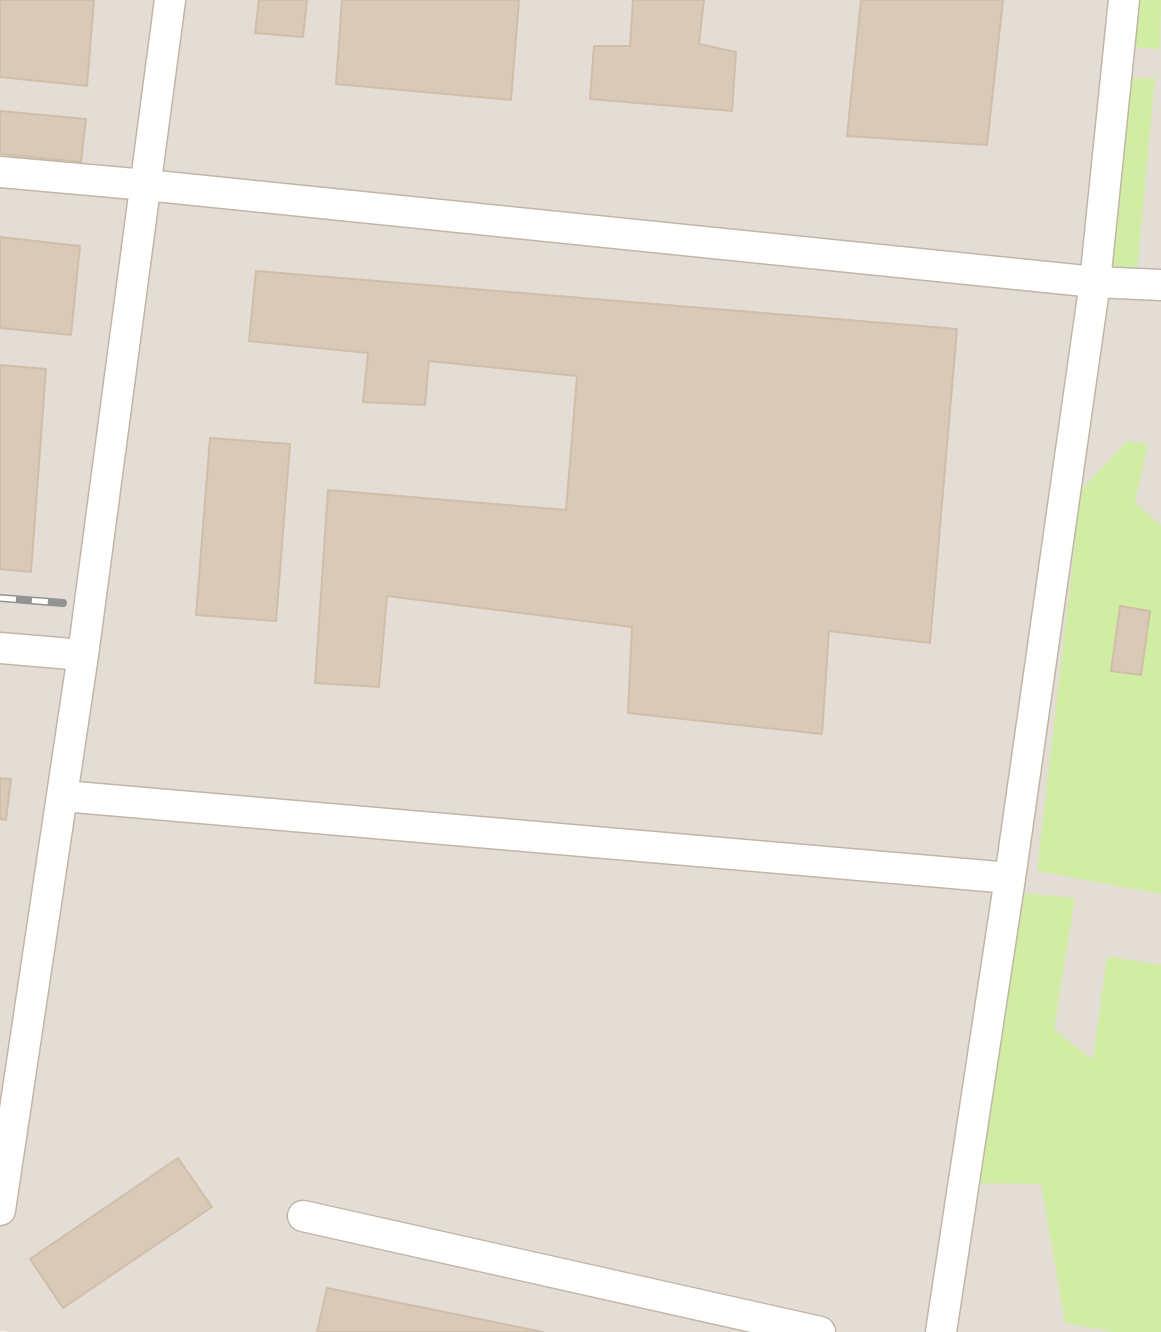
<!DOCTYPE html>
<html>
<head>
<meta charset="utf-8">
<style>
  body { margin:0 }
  canvas { display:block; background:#f3ece1 }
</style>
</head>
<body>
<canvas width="1161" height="1332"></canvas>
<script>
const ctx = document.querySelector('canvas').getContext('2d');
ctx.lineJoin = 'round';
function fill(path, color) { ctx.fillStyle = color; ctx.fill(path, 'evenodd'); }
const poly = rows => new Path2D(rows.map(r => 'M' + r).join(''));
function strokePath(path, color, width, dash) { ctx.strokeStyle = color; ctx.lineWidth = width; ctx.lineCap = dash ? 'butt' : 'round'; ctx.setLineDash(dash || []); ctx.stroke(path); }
const industrial = poly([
  [0,0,1161,0,1161,1332,10,1332,0,1330]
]);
const green = poly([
  [1136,0,1161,0,1160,49,1131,47],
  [1130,78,1155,78,1137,271,1110,269],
  [1127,441,1148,444,1135,502,1161,526,1161,894,1037,871,1081,490],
  [1025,893,1075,898,1054,1029,1093,1060,1107,956,1161,965,1161,1332,1114,1332,1065,1323,1041,1184,975,1183]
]);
const building = poly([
  [0,0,94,0,87,86,0,77,0,0],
  [259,0,307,0,303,37,255,33,259,0],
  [342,0,519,0,511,100,336,84,342,0],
  [633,0,704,0,699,44,736,52,732,111,590,99,594,46,630,46,633,0],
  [861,0,1003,0,987,145,847,136,861,0],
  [0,111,86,119,81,162,0,154,0,111],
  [0,237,80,246,71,335,0,328,0,237],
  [256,271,957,329,930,643,829,631,822,734,628,713,632,627,387,596,379,687,315,683,328,490,566,510,577,376,429,361,425,405,363,402,368,353,249,341,256,271],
  [0,365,46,369,31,572,0,569,0,365],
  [210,438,290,444,276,621,196,615,210,438],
  [1120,606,1150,611,1141,675,1111,671,1120,606],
  [0,778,11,779,6,820,0,819,0,778],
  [178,1158,212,1207,63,1308,30,1259,178,1158],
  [327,1288,543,1332,317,1332,327,1288]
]);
const minor = poly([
  [0,172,146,185,1095,282,1161,285],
  [0,648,83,655],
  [63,796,1010,878],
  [0,1210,83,655,170,0],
  [303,1216,820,1332],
  [941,1332,1010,878,1095,282,1124,0]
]);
const rail = poly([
  [0,598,63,603]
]);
fill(industrial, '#e4ddd6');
fill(green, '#d1eda4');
fill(building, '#d8c9b8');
strokePath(building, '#d1bea7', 2);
strokePath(minor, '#c1b6a5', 33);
strokePath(minor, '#fff', 30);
strokePath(rail, '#939393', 8);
strokePath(rail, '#fff', 5, [16]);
</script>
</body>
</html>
